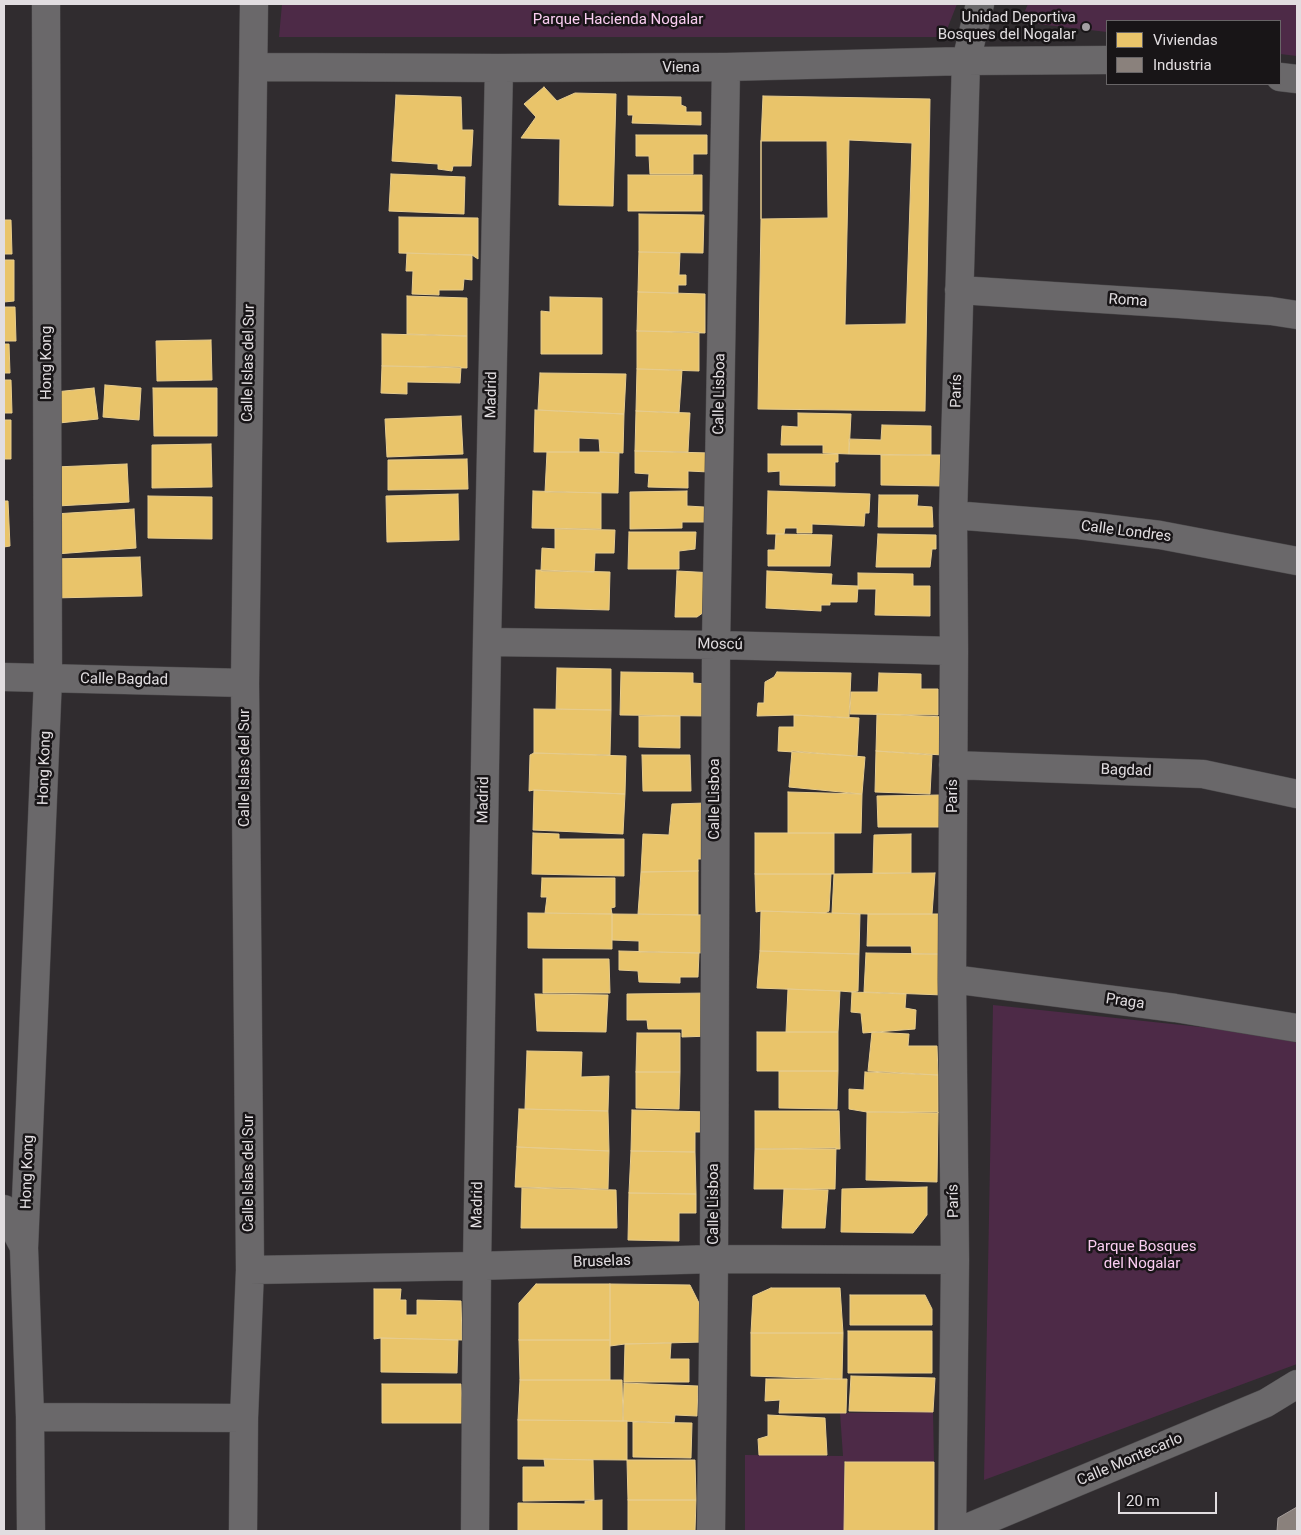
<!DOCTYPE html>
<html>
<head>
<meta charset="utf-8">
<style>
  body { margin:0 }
  #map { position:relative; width:1301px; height:1535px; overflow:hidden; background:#302c2f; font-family:Roboto,sans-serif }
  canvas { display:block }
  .frame { position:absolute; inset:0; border:5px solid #e1dde0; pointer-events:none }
  .legend { position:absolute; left:1106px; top:20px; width:175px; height:65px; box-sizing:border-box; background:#181517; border:1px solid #686567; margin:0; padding:6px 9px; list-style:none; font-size:15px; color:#e1dde0 }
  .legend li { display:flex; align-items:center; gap:10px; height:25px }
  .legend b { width:25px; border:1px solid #686567 }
  .scale { position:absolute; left:1118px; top:1492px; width:99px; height:22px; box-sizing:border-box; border:2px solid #e1dde0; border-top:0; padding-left:6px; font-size:15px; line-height:18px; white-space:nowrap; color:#e1dde0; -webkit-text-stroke:4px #181517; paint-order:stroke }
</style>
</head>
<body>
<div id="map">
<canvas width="1301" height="1535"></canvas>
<div class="frame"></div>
<ul class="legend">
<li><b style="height:14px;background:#e9c46a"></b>Viviendas</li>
<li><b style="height:14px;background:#8a817c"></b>Industria</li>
</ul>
<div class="scale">20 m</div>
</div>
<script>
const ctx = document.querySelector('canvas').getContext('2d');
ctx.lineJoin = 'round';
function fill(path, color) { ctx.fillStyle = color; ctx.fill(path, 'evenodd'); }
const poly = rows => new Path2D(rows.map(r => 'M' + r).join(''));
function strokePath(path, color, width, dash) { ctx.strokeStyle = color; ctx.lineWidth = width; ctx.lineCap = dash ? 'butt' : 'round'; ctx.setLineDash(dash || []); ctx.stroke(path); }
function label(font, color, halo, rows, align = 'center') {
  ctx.font = font + ' Roboto,sans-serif'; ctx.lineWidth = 5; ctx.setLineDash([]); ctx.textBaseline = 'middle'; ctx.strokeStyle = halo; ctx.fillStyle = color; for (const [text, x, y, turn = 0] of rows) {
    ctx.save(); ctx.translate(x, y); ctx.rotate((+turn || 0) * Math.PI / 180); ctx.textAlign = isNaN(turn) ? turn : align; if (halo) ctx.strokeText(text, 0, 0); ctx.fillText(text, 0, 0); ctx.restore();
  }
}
const green = poly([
  [282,4,957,4,944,37,279,37],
  [1028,4,1297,4,1297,56,1280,54,1280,21,1107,21,1107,32,1020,22],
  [993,1005,1276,1035,1297,1043,1297,1364,984,1480],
  [933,1412,934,1462,845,1462,844,1460,844,1531,745,1531,745,1455,843,1456,840,1413]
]);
const homes = poly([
  [544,87,557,101,575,93,616,94,613,206,559,205,560,139,521,138,536,117,524,104,544,87],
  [396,95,461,97,462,130,473,130,471,166,453,166,452,171,438,169,438,164,392,161,396,95],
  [628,96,681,97,681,105,686,107,686,112,701,112,701,125,632,123,633,115,628,115,628,96],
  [763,96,930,99,925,411,758,409,761,219,761,141,763,96],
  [636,135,707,135,707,154,693,154,693,174,650,174,649,156,636,156,636,135],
  [849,140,912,143,906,324,845,325,849,140],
  [761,141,827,141,828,218,761,219,761,141],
  [391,174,465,177,464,214,389,211,391,174],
  [628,175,702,175,702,211,628,211,628,175],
  [639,214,704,215,703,253,639,252,639,214],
  [399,217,478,218,478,259,472,255,399,253,399,217],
  [4,220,11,220,12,254,4,254,4,220],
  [639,252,680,253,679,275,686,275,686,285,678,285,678,293,638,292,639,252],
  [407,253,472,255,472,280,464,279,463,290,439,290,439,295,412,294,413,271,406,271,407,253],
  [4,260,14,260,14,301,4,302,4,260],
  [638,292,705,294,705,333,637,331,638,292],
  [407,296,467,298,467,336,407,334,407,296],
  [550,297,602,298,602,354,541,354,541,311,550,312,550,297],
  [4,307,15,307,16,341,4,341,4,307],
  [637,331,699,332,699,371,637,369,637,331],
  [382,334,467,336,467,368,382,366,382,334],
  [211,340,212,380,157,381,156,341,211,340],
  [4,344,9,344,10,373,4,373,4,344],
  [382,366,461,367,460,383,407,382,407,394,381,393,382,366],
  [637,369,682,370,679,413,636,411,637,369],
  [540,373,626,374,624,414,538,410,540,373],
  [4,380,11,380,12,413,4,413,4,380],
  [105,385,141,388,139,420,103,417,105,385],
  [94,388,98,419,59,423,55,392,94,388],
  [153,388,217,388,217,436,154,436,153,388],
  [535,410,624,414,623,453,600,452,599,439,579,438,579,452,534,452,535,410],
  [636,411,690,413,688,452,635,451,636,411],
  [798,413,851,414,849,454,823,453,823,445,781,445,782,426,798,427,798,413],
  [461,416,463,454,387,457,385,419,461,416],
  [4,420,11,420,11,459,4,459,4,420],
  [882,425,931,426,931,455,849,454,849,439,881,440,882,425],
  [211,444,212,487,152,488,152,445,211,444],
  [635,451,710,453,709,472,688,471,688,488,648,487,649,474,635,473,635,451],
  [547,452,600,452,619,453,618,493,545,492,547,452],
  [768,454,838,454,838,462,835,462,835,486,780,485,780,471,768,472,768,454],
  [881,455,944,455,944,486,881,485,881,455],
  [467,459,468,489,388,490,388,460,467,459],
  [127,464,129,502,57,506,55,467,127,464],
  [533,491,601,493,601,529,532,528,533,491],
  [687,491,687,506,704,507,705,522,682,522,682,528,630,529,630,492,687,491],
  [768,491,870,494,869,513,865,513,864,526,812,524,812,533,797,533,797,528,785,528,784,534,767,534,768,491],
  [458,494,459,540,387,542,386,496,458,494],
  [879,495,918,495,917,506,932,507,933,527,878,527,879,495],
  [148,496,212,497,212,539,148,538,148,496],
  [4,501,8,501,10,546,4,547,4,501],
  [134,509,136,548,56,554,54,514,134,509],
  [555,529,615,530,614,553,595,553,594,572,541,571,542,548,555,549,555,529],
  [629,532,696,532,695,549,679,551,679,569,628,569,629,532],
  [776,534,832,535,830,566,768,566,768,550,775,550,776,534],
  [878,534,936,535,936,549,932,549,930,567,876,567,878,534],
  [140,557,142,596,53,598,53,559,140,557],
  [536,570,610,572,609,610,535,608,536,570],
  [677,571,715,573,711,607,697,617,675,617,677,571],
  [767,571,832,574,831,585,858,586,857,602,830,602,830,605,821,605,821,611,766,608,767,571],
  [858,573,913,574,913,586,930,586,930,616,875,615,876,589,858,589,858,573],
  [557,668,611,669,611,710,556,709,557,668],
  [621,672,693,673,693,683,708,684,708,716,620,715,621,672],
  [777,672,851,673,849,718,794,715,757,716,758,703,764,703,765,682,774,677,777,672],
  [879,673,921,674,921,689,938,689,938,715,850,714,851,692,878,692,879,673],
  [534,709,611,710,610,755,534,753,534,709],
  [877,714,945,717,943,755,876,751,877,714],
  [794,715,859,718,857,756,778,751,779,727,794,727,794,715],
  [639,716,680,716,680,748,639,747,639,716],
  [792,751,865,757,862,794,789,787,792,751],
  [876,751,932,755,930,794,875,792,876,751],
  [534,753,626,756,625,794,534,790,529,791,530,755,534,753],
  [642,755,690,755,691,791,643,791,642,755],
  [534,790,625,794,623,834,533,830,534,790],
  [788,792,862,794,861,833,788,833,788,792],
  [941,795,940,827,878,827,877,796,941,795],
  [706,803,706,859,698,859,698,871,641,872,643,834,669,835,672,804,706,803],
  [533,833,559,834,559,839,624,839,624,876,532,874,533,833],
  [755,833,834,833,834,874,755,874,755,833],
  [911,834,911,873,873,873,874,835,911,834],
  [698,871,698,915,638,914,641,872,698,871],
  [935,873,932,914,868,914,832,913,834,874,935,873],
  [755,874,831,874,829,911,825,913,761,911,756,912,755,874],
  [542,878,615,878,615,907,611,908,612,914,545,913,547,897,541,897,542,878],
  [761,911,860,914,859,954,760,951,761,911],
  [528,913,612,914,612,949,528,948,528,913],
  [612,914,707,915,707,953,639,952,639,941,612,940,612,914],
  [868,914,944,914,945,954,912,954,911,946,867,946,868,914],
  [619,951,699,953,698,977,680,977,680,983,639,982,638,971,619,970,619,951],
  [760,951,859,954,858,991,852,992,840,991,757,988,760,951],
  [866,953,945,954,943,995,864,992,866,953],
  [543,959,609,959,610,993,543,993,543,959],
  [788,989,840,991,838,1032,786,1032,788,989],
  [852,992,906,994,905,1008,916,1010,915,1029,863,1033,861,1013,851,1012,852,992],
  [711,993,711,1036,682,1037,682,1029,648,1029,647,1020,627,1020,627,994,711,993],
  [535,994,608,995,606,1032,537,1031,535,994],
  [757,1032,838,1032,838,1071,757,1071,757,1032],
  [872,1032,909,1034,908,1046,937,1046,938,1075,868,1071,872,1032],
  [637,1033,680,1033,680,1072,636,1072,637,1033],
  [527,1051,582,1052,581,1077,609,1076,608,1111,525,1109,527,1051],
  [779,1071,838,1071,837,1109,779,1108,779,1071],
  [636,1072,680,1072,679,1109,636,1108,636,1072],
  [865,1072,938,1075,938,1113,867,1112,849,1109,849,1089,864,1090,865,1072],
  [519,1109,608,1111,609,1151,517,1147,519,1109],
  [632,1110,708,1112,708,1132,695,1132,695,1152,631,1151,632,1110],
  [755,1111,839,1111,840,1149,755,1149,755,1111],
  [867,1112,938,1112,937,1182,866,1180,867,1112],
  [517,1147,609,1151,608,1189,515,1187,517,1147],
  [836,1148,835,1189,754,1189,755,1149,836,1148],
  [631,1151,695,1152,696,1194,629,1193,631,1151],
  [927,1187,927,1215,913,1233,841,1232,842,1189,927,1187],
  [522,1188,616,1190,617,1228,521,1228,522,1188],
  [784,1189,828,1190,825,1228,782,1228,784,1189],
  [629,1193,696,1194,696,1213,679,1213,679,1241,628,1240,629,1193],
  [536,1284,610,1284,610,1340,519,1340,519,1303,536,1284],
  [610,1284,690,1285,704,1313,704,1342,625,1344,610,1346,610,1284],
  [771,1288,840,1288,843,1333,751,1333,753,1296,771,1288],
  [374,1289,401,1289,400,1300,406,1300,406,1315,417,1315,417,1300,461,1301,462,1340,381,1338,374,1339,374,1289],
  [850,1295,925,1295,932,1309,932,1325,850,1325,850,1295],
  [848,1331,932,1331,932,1373,848,1373,848,1331],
  [751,1333,843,1333,842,1379,751,1376,751,1333],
  [381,1338,458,1340,457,1373,381,1372,381,1338],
  [519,1340,610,1340,610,1380,520,1380,519,1340],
  [671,1343,670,1359,689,1359,689,1382,624,1382,625,1344,671,1343],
  [851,1376,935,1378,933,1412,849,1411,851,1376],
  [766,1379,847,1379,846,1413,779,1413,780,1400,765,1401,766,1379],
  [520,1380,622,1380,623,1421,518,1420,520,1380],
  [624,1383,698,1386,697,1416,675,1415,674,1423,623,1421,624,1383],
  [382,1384,461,1384,463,1423,382,1423,382,1384],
  [768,1415,825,1418,827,1455,759,1455,758,1439,768,1436,768,1415],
  [518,1420,627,1421,627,1460,518,1459,518,1420],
  [633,1422,692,1423,691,1458,633,1457,633,1422],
  [544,1459,593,1460,594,1500,523,1501,523,1467,545,1467,544,1459],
  [627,1460,695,1460,696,1500,628,1500,627,1460],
  [845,1462,934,1462,934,1531,844,1531,845,1462],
  [602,1500,602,1531,518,1531,518,1503,585,1504,585,1501,602,1500],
  [628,1500,696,1500,695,1531,628,1531,628,1500]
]);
const industry = poly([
  [1297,1507,1297,1531,1277,1531,1278,1518,1297,1507]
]);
const minor = poly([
  [254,67,499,68,726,67,966,61,1107,60],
  [1280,77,1297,79],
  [959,290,1179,304,1271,311,1297,315],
  [953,515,1079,525,1160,535,1297,561],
  [487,642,716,645,954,651],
  [4,677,245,683],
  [953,765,1203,774,1297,794],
  [952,979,1175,1008,1297,1028],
  [4,1209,24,1247],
  [250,1270,477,1266,714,1259,955,1260],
  [30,1417,244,1418],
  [31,1531,30,1417,24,1248,48,678,46,4],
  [243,1531,244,1418,250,1270,245,683,254,4],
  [475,1531,477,1266,487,642,499,68],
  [711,1531,714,1259,716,645,726,67],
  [952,1531,955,1260,952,979,954,651,953,515,966,61,980,4],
  [960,1531,1266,1403,1297,1384]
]);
const markers = [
  [1086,27,5,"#a39fa2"]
];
const poiNames = [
  ["Unidad Deportiva",1076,18],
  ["Bosques del Nogalar",1076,35]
];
const parkNames = [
  ["Parque Hacienda Nogalar",618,20],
  ["Parque Bosques",1142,1247],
  ["del Nogalar",1142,1264]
];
const streetNames = [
  ["Viena",681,68],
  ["Roma",1128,301,4],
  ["Hong Kong",47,363,-90],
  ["Calle Islas del Sur",249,363,-89],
  ["París",957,391,-89],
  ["Calle Lisboa",720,394,-89],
  ["Madrid",492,395,-89],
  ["Calle Londres",1126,532,7],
  ["Moscú",720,645,1],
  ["Calle Bagdad",124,680,1],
  ["Hong Kong",45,768,-88],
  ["Calle Islas del Sur",245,768,-90],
  ["Bagdad",1126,771,2],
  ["París",953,796,-90],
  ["Calle Lisboa",715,799,-90],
  ["Madrid",484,800,-89],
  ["Praga",1125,1002,8],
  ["Hong Kong",28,1172,-88],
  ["Calle Islas del Sur",249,1173,-90],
  ["París",954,1201,-91],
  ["Calle Lisboa",714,1204,-90],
  ["Madrid",478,1205,-89],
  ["Bruselas",602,1262,-2],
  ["Calle Montecarlo",1130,1460,-23]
];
fill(green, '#4d2a47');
fill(homes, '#e9c46a');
strokePath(homes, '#e7cc8d', 1);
fill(industry, '#8a817c');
strokePath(industry, '#a49d9a', 1);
strokePath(minor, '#4c4a4c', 29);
strokePath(minor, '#6a686a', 28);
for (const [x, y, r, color] of markers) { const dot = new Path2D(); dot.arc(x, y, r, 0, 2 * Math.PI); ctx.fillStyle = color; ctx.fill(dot); strokePath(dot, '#181517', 2); }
label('15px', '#e1dde0', '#181517', poiNames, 'right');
label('15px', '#facdf1', '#181517', parkNames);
label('15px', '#e1dde0', '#181517', streetNames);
</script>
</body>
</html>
